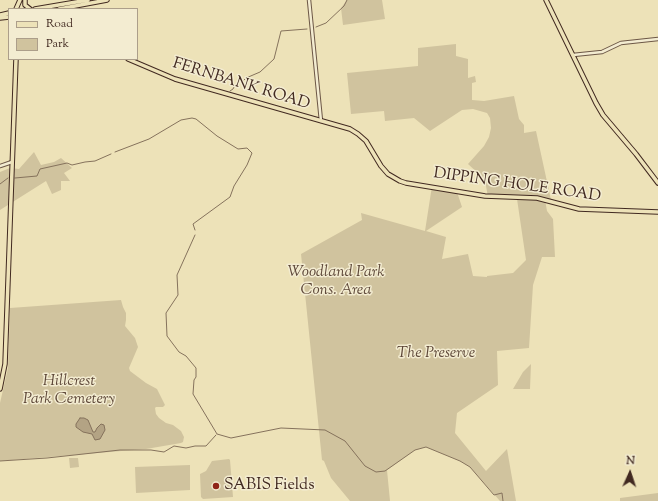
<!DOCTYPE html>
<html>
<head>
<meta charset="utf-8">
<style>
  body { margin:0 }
  #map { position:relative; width:658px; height:501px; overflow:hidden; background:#ede2b8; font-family:"Sorts Mill Goudy",serif }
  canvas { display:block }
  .legend { position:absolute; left:8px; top:8px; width:130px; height:52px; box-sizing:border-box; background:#f3ecd1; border:1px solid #ac9e8a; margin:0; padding:5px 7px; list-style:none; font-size:12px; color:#412920 }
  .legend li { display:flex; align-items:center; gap:8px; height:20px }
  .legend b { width:20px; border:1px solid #ac9e8a }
  .north { position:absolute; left:610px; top:453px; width:40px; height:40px; -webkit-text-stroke:3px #f3ecd1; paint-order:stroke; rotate:3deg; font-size:11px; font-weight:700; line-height:16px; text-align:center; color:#412920 }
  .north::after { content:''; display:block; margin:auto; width:14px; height:18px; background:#412920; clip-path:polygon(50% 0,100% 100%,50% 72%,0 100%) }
</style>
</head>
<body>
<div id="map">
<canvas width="658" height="501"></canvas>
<ul class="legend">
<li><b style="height:5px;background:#ede2b8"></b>Road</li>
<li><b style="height:11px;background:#d0c39e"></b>Park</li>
</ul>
<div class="north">N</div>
</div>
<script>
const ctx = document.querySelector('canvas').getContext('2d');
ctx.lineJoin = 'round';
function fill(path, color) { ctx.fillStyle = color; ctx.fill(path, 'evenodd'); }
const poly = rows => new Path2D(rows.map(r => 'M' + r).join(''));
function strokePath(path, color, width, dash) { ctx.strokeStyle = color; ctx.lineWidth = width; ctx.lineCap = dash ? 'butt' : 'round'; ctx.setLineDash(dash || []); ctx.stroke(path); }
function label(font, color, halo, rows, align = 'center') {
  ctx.font = font + ' "Sorts Mill Goudy",serif'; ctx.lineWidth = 3; ctx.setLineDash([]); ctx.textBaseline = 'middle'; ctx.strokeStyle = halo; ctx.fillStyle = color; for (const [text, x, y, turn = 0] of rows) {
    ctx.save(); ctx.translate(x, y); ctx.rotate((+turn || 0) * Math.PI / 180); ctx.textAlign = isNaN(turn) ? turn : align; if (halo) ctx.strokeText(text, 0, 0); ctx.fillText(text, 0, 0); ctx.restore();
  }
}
const green = poly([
  [347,0,382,0,385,19,343,25,341,8],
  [456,44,456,56,468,59,468,78,475,76,476,82,472,83,472,100,484,101,514,96,519,119,524,125,524,133,536,131,551,200,545,200,547,211,553,219,555,257,542,257,533,285,529,348,497,351,498,385,457,413,455,433,486,471,507,449,516,501,500,501,470,467,460,461,426,447,415,450,387,470,390,501,350,501,331,478,324,461,322,460,301,254,362,220,361,213,425,231,432,186,457,192,462,207,426,231,446,237,442,259,468,254,473,276,487,277,487,276,513,273,526,260,517,199,488,197,486,186,481,176,468,164,484,146,489,137,491,128,490,118,487,113,473,109,462,110,430,131,414,118,385,121,384,111,351,114,347,73,418,66,418,48],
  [34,152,41,165,54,162,61,158,72,168,64,173,70,181,61,181,61,190,52,194,46,181,0,210,0,172,10,168,19,169],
  [121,300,123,307,126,313,126,320,125,326,135,338,138,347,129,368,130,371,146,383,157,389,165,405,163,407,156,407,155,408,156,414,159,418,166,423,173,425,181,431,184,437,183,442,181,443,146,449,0,461,0,403,8,368,10,308],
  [531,364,530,389,513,389,523,372],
  [69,458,78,458,79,467,70,468],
  [229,459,230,460,233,497,203,499,201,497,200,474,206,471,212,461],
  [190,465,190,490,136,493,135,467],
  [658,493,658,501,620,501,620,498]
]);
const water = poly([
  [80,418,84,418,88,420,93,432,95,432,97,428,101,424,104,425,105,430,100,439,95,440,92,434,83,432,76,427,76,424,80,418]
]);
const stream = poly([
  [316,27,326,23,344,6,347,0],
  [230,91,233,89,234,87,237,86,239,81,243,81,246,78,260,72,274,59,281,31,307,29],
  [115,152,149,139,181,120,192,118,196,119,217,136,238,149,247,148,252,153,247,165,234,186,230,197,193,224,195,230],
  [15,178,37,176,40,169,67,163,72,165,85,162,95,161,111,154],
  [0,184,8,178],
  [195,235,177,275,178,295,166,313,167,336,179,352,186,356,196,368,196,377,194,380,193,394,217,434,231,438,281,428,325,430,345,441,365,466,376,472,385,471,415,450,426,447,460,461,470,467,494,495,502,493,503,501],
  [0,461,47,458,120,450,151,450,164,452,174,446,186,448,195,446,206,446,216,435]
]);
const minor = poly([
  [309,0,321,121],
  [573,55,602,52,621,43,658,39],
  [0,166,12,162]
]);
const major = poly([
  [25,0,25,5,30,9],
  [546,0,596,103,603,115,636,154,658,183],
  [16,9,20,0],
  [35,9,88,0],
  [59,9,107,0],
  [0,15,9,13],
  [0,18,9,17],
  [128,59,175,79,350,129,358,134,366,141,381,166,388,174,400,181,406,183,485,196,537,198,579,209,658,212],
  [0,389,5,364,16,59]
]);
const markers = [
  [216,486,4,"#8f2418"]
];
const streetNames = [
  ["FERNBANK ROAD",241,85,17],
  ["DIPPING HOLE ROAD",517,186,8]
];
const parkNames = [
  ["Woodland Park",336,273],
  ["Cons. Area",336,291],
  ["The Preserve",436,354],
  ["Hillcrest",69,382],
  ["Park Cemetery",69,400]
];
const poiNames = [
  ["SABIS Fields",224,486]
];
fill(green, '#d0c39e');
fill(water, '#b3a384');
strokePath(water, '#85725c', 1);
strokePath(stream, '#85725c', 1);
strokePath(minor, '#6c5746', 4.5);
strokePath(major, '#412920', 5.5);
strokePath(minor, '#f3ecd1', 2.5);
strokePath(major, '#ede2b8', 3.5);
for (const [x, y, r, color] of markers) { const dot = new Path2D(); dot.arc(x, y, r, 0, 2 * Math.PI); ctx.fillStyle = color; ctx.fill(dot); strokePath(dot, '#f3ecd1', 1.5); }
label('16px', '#412920', '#f3ecd1', streetNames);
label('italic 16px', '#5e4839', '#f3ecd1', parkNames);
label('16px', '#412920', '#f3ecd1', poiNames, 'left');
</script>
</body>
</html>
